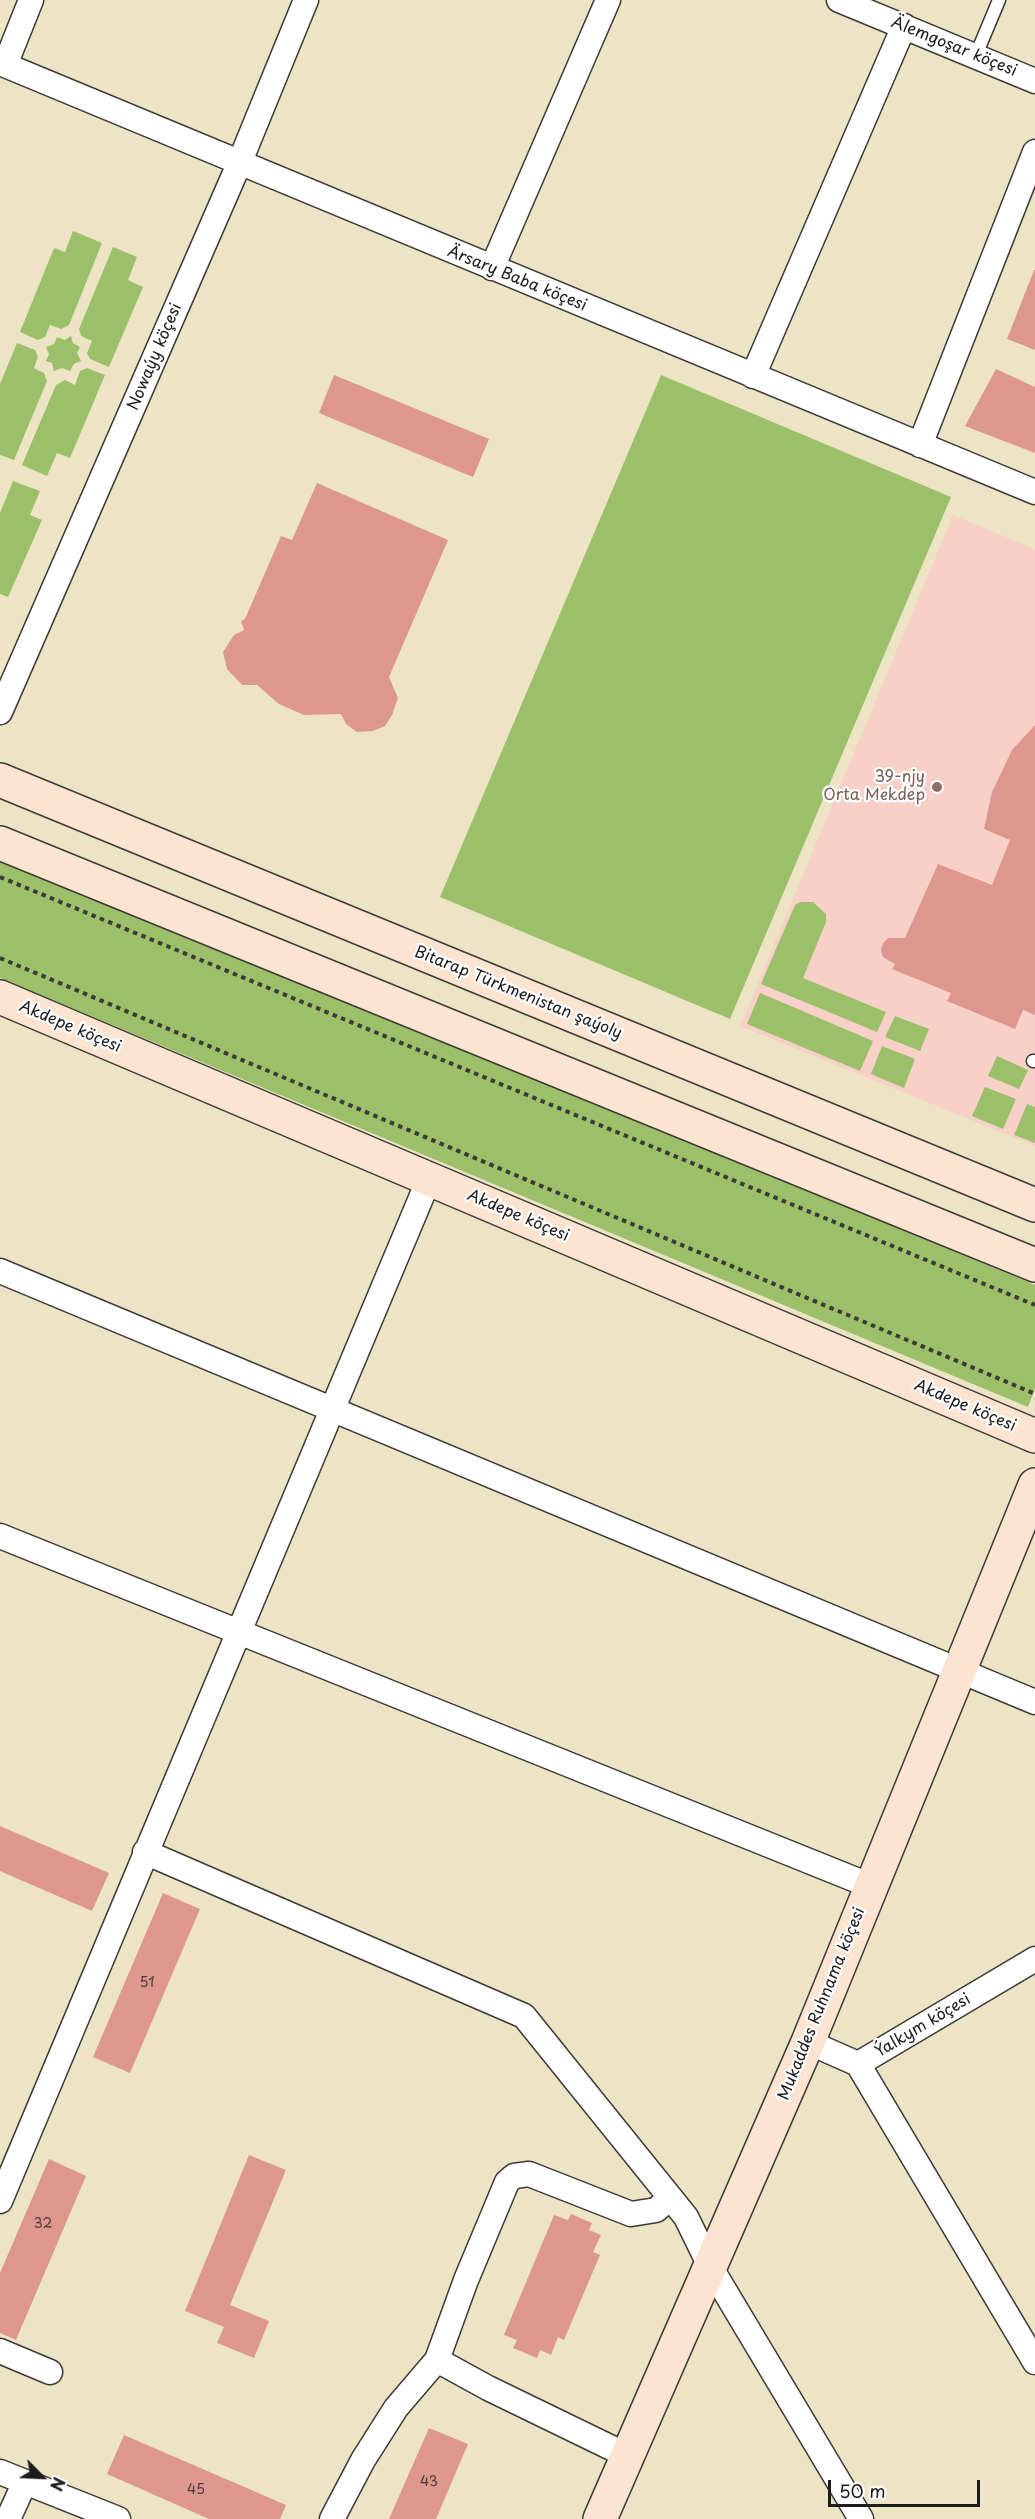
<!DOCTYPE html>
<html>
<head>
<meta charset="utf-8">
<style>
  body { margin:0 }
  #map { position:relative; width:1035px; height:2519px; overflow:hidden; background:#ede4c6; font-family:"Playpen Sans",sans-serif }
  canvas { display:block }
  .north { position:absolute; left:12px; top:2447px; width:60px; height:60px; -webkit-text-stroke:4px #fff; paint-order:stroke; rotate:114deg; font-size:16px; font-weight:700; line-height:24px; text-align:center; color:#1c1c1c }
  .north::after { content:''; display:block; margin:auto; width:21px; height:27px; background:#1c1c1c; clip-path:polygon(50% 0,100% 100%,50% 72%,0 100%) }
  .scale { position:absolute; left:828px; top:2480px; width:152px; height:27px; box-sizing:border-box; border:3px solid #1c1c1c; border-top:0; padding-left:8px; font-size:18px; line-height:21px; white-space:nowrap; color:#1c1c1c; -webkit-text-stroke:4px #fff; paint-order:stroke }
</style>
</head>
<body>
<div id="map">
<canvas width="1035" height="2519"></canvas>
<div class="north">N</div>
<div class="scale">50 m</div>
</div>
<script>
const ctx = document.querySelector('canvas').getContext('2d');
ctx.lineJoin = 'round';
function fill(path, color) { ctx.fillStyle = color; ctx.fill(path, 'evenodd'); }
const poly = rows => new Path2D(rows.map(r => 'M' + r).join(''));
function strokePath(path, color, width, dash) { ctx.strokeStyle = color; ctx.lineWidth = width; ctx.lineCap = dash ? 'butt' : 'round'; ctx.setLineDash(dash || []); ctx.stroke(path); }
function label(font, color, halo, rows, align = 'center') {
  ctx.font = font + ' "Playpen Sans",sans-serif'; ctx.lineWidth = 4.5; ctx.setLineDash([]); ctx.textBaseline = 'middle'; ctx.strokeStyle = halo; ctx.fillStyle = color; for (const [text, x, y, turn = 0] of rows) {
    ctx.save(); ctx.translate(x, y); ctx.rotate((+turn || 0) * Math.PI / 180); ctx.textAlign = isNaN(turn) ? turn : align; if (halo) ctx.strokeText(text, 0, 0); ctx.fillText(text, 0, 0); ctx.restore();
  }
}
const built = poly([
  [953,515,1035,549,1035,1146,740,1026]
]);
const green = poly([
  [73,231,102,243,69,325,61,329,50,325,45,337,38,340,20,332,54,248,65,252],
  [113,247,137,257,128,280,143,287,109,367,90,359,87,353,92,341,81,336,79,329],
  [71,336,73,343,80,347,77,353,81,361,74,364,70,371,62,368,54,371,52,363,46,361,49,354,46,347,54,344,57,337,65,340],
  [17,343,35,350,38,357,34,368,44,373,47,381,14,460,0,455,0,384],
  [87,368,105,375,70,458,57,453,47,476,22,465,56,385,65,380,75,385,80,371],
  [661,375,951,497,730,1019,440,897],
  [13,481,40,491,30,515,42,520,8,597,0,594,0,513],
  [0,855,1035,1285,1035,1389,1028,1407,0,978],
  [800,902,813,902,826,914,826,922,803,978,886,1012,877,1032,761,984,795,905],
  [760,993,873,1041,860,1071,747,1024],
  [895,1016,929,1029,920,1051,885,1037],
  [882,1046,915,1059,904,1088,871,1074],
  [997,1056,1028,1070,1019,1089,988,1076],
  [985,1087,1016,1099,1003,1129,972,1116],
  [1027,1104,1035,1107,1035,1143,1014,1135]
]);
const building = poly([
  [1034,270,1035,270,1035,350,1007,339],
  [996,369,1035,387,1035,453,965,426],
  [334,375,489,439,473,477,319,413],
  [317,483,448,540,389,677,398,698,392,715,385,726,373,731,357,732,346,724,341,714,304,715,279,704,257,685,242,685,227,669,223,652,234,635,244,630,241,621,245,619,281,536,292,540],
  [1035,725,1035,1015,1023,1010,1015,1029,947,1001,951,993,892,969,895,964,883,957,881,950,883,943,888,938,905,938,938,864,992,885,1010,840,984,829,992,792,1012,750],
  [0,1826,109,1873,92,1911,0,1871],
  [163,1893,200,1909,130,2073,93,2057],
  [249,2155,286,2170,230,2305,269,2321,254,2358,217,2343,224,2327,185,2311],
  [49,2159,86,2176,16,2340,0,2333,0,2273],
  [571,2214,592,2223,589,2230,601,2235,593,2252,600,2255,564,2340,558,2337,551,2355,540,2350,537,2358,513,2348,517,2340,504,2335,554,2215,568,2220],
  [429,2428,468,2444,436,2519,389,2519],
  [124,2435,286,2505,280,2519,209,2519,107,2474]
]);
const path = poly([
  [0,877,1035,1305],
  [0,958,1033,1393]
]);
const lane = poly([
  [976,55,999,0],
  [1033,1061,1035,1061]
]);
const street = poly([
  [839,0,1035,81],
  [0,63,1035,492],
  [5,65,31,0],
  [492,268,608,0],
  [753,376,904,26],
  [920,445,1035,152],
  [0,712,239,164,306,0],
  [0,1271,1035,1702],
  [0,1536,871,1886],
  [145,1852,524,2016,686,2217,711,2268,861,2519],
  [808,2042,858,2064,1035,1959],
  [858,2064,1035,2362],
  [0,2201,429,1179],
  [0,2351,50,2372],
  [437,2360,466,2280,507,2182,514,2176,529,2174,631,2214,656,2210,670,2198],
  [0,2472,118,2519],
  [8,2519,25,2482],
  [332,2519,363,2460,396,2408,437,2360,488,2388,628,2456]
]);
const secondary = poly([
  [0,780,1035,1205],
  [0,843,1035,1265],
  [0,997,1035,1436],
  [600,2519,808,2042,1035,1485]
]);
const markers = [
  [937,787,6,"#8d6e63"]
];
const numberNames = [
  ["51",147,1983],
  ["32",43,2224],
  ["43",429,2482],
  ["45",196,2490]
];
const streetNames = [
  ["Älemgoşar köçesi",954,47,22],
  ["Ärsary Baba köçesi",517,279,22],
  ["Nowaýy köçesi",155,357,-67],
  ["Bitarap Türkmenistan şaýoly",518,993,22],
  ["Akdepe köçesi",70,1027,23],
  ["Akdepe köçesi",518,1216,23],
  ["Akdepe köçesi",965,1406,23],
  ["Mukaddes Ruhnama köçesi",822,2004,-68],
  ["Ýalkym köçesi",923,2026,-31]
];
const educationNames = [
  ["39-njy",925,778],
  ["Orta Mekdep",925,796]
];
fill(built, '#f7d1c8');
fill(green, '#9cbf69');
fill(building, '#dd978e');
strokePath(lane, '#3b3a36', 15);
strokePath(street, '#3b3a36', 27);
strokePath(secondary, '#3b3a36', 36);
strokePath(path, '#3b3a36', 4, [4.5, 4.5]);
strokePath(lane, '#fff', 12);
strokePath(street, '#fff', 24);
strokePath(secondary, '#fde4d1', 33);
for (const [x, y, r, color] of markers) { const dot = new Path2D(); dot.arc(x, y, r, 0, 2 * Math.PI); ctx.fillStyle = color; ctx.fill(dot); strokePath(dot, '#fff', 2); }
label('14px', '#4c3b38', null, numberNames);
label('16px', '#1c1c1c', '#fff', streetNames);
label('16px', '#785e54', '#fff', educationNames, 'right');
</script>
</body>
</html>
